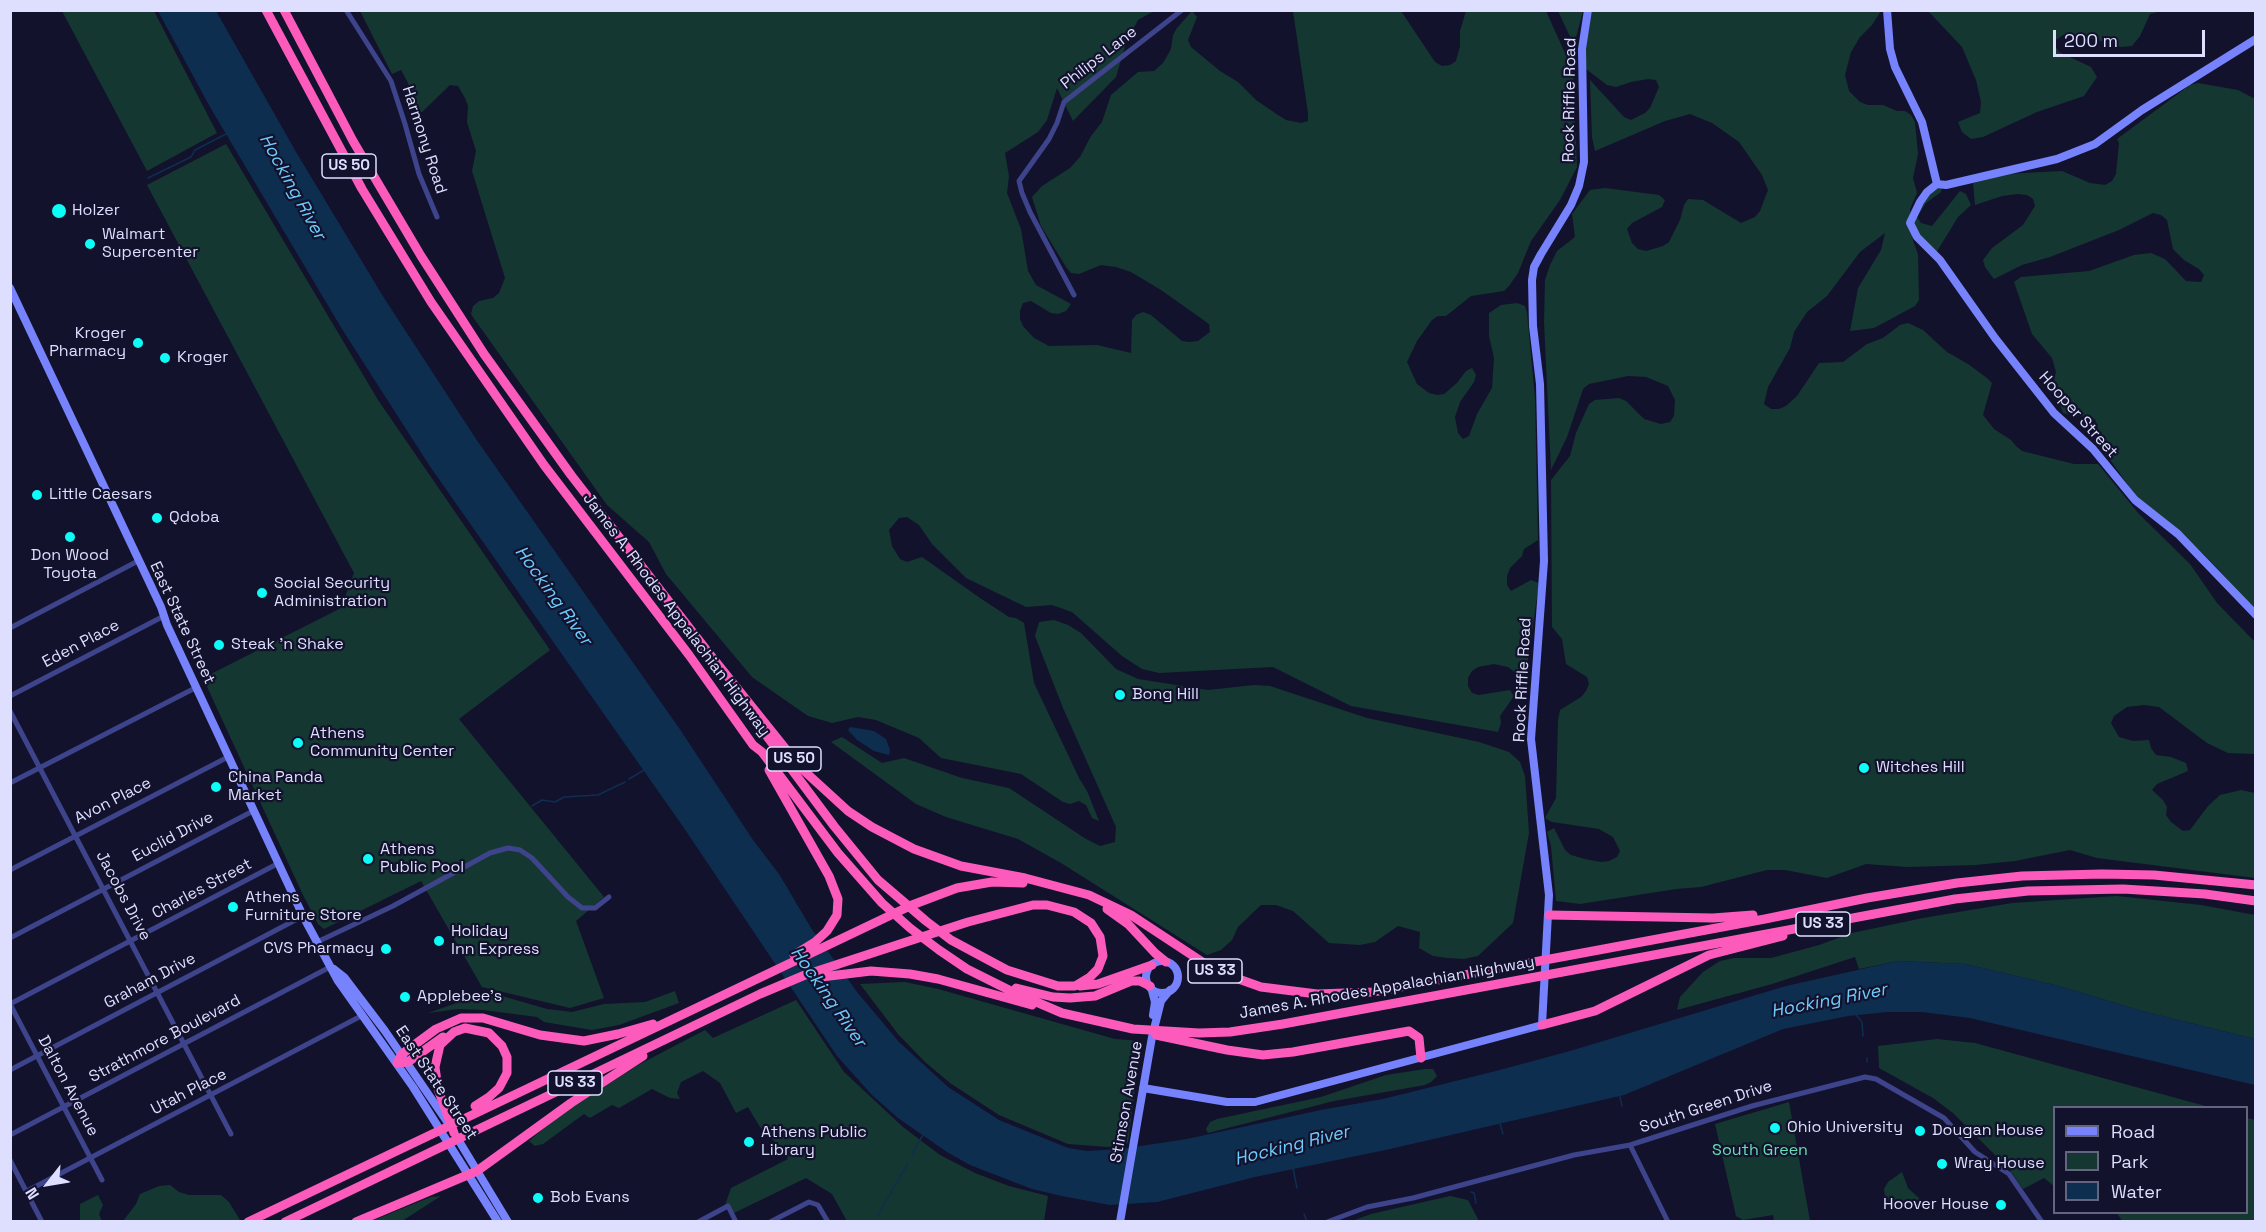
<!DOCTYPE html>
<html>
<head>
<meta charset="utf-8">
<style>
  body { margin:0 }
  #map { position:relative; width:2266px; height:1232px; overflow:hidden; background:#13122d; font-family:"Space Grotesk",sans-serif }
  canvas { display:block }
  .frame { position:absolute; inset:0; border:12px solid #dedeff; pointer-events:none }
  .legend { position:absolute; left:2053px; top:1106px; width:195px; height:108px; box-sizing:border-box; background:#13122d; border:2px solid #646481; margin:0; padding:8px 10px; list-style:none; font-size:18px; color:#dedeff }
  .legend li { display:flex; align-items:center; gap:12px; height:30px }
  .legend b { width:30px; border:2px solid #646481 }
  .north { position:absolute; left:18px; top:1154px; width:60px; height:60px; -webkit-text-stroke:4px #13122d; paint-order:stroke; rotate:239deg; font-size:16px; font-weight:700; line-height:24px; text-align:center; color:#dedeff }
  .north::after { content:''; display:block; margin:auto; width:21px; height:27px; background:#dedeff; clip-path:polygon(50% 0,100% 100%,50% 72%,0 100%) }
  .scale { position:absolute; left:2053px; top:30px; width:152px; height:27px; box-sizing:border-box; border:3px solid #dedeff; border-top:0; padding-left:8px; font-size:18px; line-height:21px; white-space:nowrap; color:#dedeff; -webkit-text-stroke:4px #13122d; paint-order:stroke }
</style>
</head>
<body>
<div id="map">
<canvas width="2266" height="1232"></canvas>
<div class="frame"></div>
<ul class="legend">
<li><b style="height:8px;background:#7683fd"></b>Road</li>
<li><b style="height:16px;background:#153731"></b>Park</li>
<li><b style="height:16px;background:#0e2e50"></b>Water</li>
</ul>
<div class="north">N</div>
<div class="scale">200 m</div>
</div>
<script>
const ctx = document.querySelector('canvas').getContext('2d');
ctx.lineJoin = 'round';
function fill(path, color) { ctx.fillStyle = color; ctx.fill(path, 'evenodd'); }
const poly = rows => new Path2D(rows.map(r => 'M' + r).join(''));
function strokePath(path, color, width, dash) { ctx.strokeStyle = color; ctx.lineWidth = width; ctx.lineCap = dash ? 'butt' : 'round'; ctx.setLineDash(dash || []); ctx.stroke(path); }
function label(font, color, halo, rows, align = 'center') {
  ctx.font = font + ' "Space Grotesk",sans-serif'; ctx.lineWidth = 4.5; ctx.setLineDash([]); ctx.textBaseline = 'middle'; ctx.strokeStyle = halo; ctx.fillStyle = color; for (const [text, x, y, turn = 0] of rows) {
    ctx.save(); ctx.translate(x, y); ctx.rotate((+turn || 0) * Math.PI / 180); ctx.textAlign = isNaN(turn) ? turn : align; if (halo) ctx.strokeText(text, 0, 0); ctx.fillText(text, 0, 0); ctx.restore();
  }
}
const green = poly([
  [62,11,154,11,217,133,147,171],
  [360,11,1154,11,1138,20,1126,43,1116,77,1073,121,1057,88,1047,120,1038,132,1005,153,1009,176,1007,193,1021,229,1028,271,1036,285,1071,304,1066,311,1058,314,1051,313,1031,301,1023,303,1020,311,1020,319,1023,326,1034,338,1049,346,1097,345,1131,353,1132,320,1136,315,1143,312,1151,315,1182,341,1189,342,1198,341,1210,332,1209,324,1161,290,1131,272,1116,267,1101,265,1079,274,1071,273,1066,267,1041,226,1032,197,1042,186,1070,168,1080,157,1091,136,1102,122,1111,95,1138,72,1154,71,1163,63,1171,49,1173,35,1177,28,1192,11,1197,17,1188,40,1191,47,1220,71,1238,82,1256,100,1278,115,1286,120,1301,123,1308,121,1308,113,1293,11,1401,11,1435,62,1442,66,1450,65,1456,61,1460,46,1460,31,1466,11,1546,11,1573,71,1577,167,1560,200,1531,241,1518,273,1509,286,1504,291,1471,296,1446,316,1438,316,1432,320,1417,341,1407,362,1417,384,1429,393,1437,395,1444,394,1457,383,1466,371,1472,368,1476,375,1474,382,1460,402,1455,417,1458,433,1463,439,1469,436,1477,414,1492,388,1494,358,1489,336,1489,313,1501,305,1517,303,1525,306,1527,313,1535,398,1538,540,1524,549,1522,556,1510,568,1507,576,1507,585,1511,591,1531,580,1539,583,1525,680,1508,667,1494,664,1478,667,1472,671,1468,678,1468,686,1472,693,1479,695,1510,690,1514,696,1500,716,1501,723,1498,732,1351,706,1273,667,1159,673,1142,669,1122,656,1072,612,1052,605,1026,607,966,578,932,544,919,525,907,517,899,518,889,530,892,546,900,559,907,562,922,557,980,598,1009,617,1016,618,1024,623,1034,683,1079,778,1087,791,1099,821,1092,818,1086,805,1079,801,1070,804,1063,802,1021,774,941,758,919,738,876,720,858,717,832,723,808,716,752,677,666,574,649,542,607,505,475,320,471,314,473,306,479,301,493,298,499,293,505,278,472,171,476,151,467,122,468,106,465,98,458,86,450,85,422,112,420,112,407,81,401,70,392,74],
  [1558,11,1583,11,1574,45],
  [1592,11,1881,11,1872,25,1860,37,1851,52,1845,75,1849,91,1860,102,1868,105,1883,105,1897,111,1905,111,1911,115,1915,122,1918,154,1913,178,1917,193,1910,209,1911,221,1918,208,1937,187,1942,188,1941,192,1926,203,1917,217,1921,223,1932,226,1960,191,1966,194,1971,205,1958,217,1936,253,1917,233,1911,225,1913,241,1918,254,1919,300,1915,306,1874,328,1850,331,1858,288,1881,250,1885,233,1860,252,1827,296,1807,312,1794,332,1790,348,1768,387,1764,404,1771,409,1779,409,1786,406,1797,396,1819,363,1843,362,1867,344,1883,338,1900,325,1908,323,1923,330,1947,352,1968,364,1987,378,1992,383,1983,415,1994,429,2011,440,2016,446,2022,451,2074,464,2098,464,2139,514,2190,564,2217,603,2255,642,2255,754,2228,753,2207,743,2159,707,2144,705,2127,707,2114,716,2111,723,2119,737,2133,741,2149,740,2151,748,2156,755,2171,757,2186,763,2188,771,2157,784,2152,790,2163,800,2167,807,2166,815,2171,822,2183,831,2190,830,2208,806,2220,795,2241,790,2255,793,2255,878,2097,858,2070,850,2015,861,1976,865,1908,867,1866,864,1827,878,1785,870,1767,870,1701,887,1676,889,1580,904,1556,901,1551,846,1547,832,1554,828,1565,850,1571,855,1585,859,1601,862,1609,861,1617,857,1620,851,1613,837,1599,829,1552,822,1545,818,1556,798,1558,720,1560,710,1581,697,1586,691,1589,684,1587,677,1566,664,1562,639,1552,627,1551,480,1570,456,1576,433,1589,404,1595,400,1619,398,1626,401,1644,419,1661,424,1670,422,1674,416,1675,400,1668,386,1646,377,1628,376,1589,384,1583,389,1567,437,1551,470,1544,322,1545,280,1550,265,1557,251,1575,237,1572,214,1590,190,1605,188,1659,195,1665,200,1662,207,1632,223,1627,229,1632,243,1638,249,1646,251,1663,246,1669,242,1680,220,1684,205,1688,199,1703,200,1741,223,1755,217,1760,211,1768,190,1762,175,1739,142,1712,123,1690,114,1665,121,1595,151,1592,137,1590,80,1624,117,1631,120,1645,113,1650,108,1659,87,1656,80,1648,79,1631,82,1616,87,1607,85,1586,69,1586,28],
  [1926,11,2183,11,2161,11,2150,14,2140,36,2132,46,2121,47,2087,37,2063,35,2053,42,2059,52,2091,67,2097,77,2084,96,2037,112,1983,137,1971,139,1962,132,1958,122,1980,113,1981,102,1976,80,1962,47,1930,13],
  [2198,83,2238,90,2255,99,2255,611,2219,570,2186,537,2135,495,2104,451,2095,419,2063,413,2053,386,2056,372,2052,358,2032,334,2014,282,2021,277,2089,271,2134,255,2151,253,2165,259,2186,281,2201,282,2204,275,2199,269,2184,260,2173,249,2167,220,2161,215,2153,213,2119,230,2050,257,2022,265,1994,279,1985,267,1983,260,1992,248,2023,225,2035,206,2033,199,2027,195,2018,194,2002,196,1975,205,1973,183,2005,174,2062,171,2090,183,2105,185,2112,181,2116,174,2119,143,2117,139,2190,85],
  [226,144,378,400,550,650,459,719,604,897,576,921,604,998,570,1008,482,987,421,881,324,929,318,924,303,895,203,678,341,608,354,573,147,185],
  [1054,620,1068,625,1081,633,1116,669,1138,679,1208,690,1254,685,1270,686,1367,718,1479,742,1509,752,1520,762,1525,776,1529,833,1513,923,1478,956,1464,959,1448,958,1433,956,1419,948,1420,932,1398,926,1375,942,1360,945,1329,943,1293,911,1276,905,1261,905,1238,927,1232,940,1221,950,1207,955,1061,863,1018,839,946,817,916,804,831,742,842,737,882,763,904,758,962,778,1009,788,1086,839,1100,846,1115,842,1116,827,1063,708,1035,636,1039,622],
  [2117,896,2201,905,2255,915,2255,1039,2142,1011,2059,986,1965,964,1898,961,1859,969,1855,957,1772,984,1677,1010,1680,997,1703,972,1720,961,1734,958,1771,958,1819,945,1852,933,1923,918,2012,903],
  [905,982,938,989,1115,1039,1141,1041,1128,1143,1108,1147,1068,1144,999,1115,950,1083,925,1062,898,1034,860,984],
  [675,991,679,1003,619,1025,592,1030,544,1022,537,1017,483,1010,458,1009,428,1013,488,992,547,1009,572,1012,604,1004,645,1002],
  [796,1000,844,1072,903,1127,940,1155,975,1173,1009,1186,1048,1196,1044,1221,847,1221,832,1194,806,1178,734,1213,725,1205,731,1188,788,1159,779,1146,760,1127,748,1107,736,1113,720,1083,703,1071,681,1082,677,1093,680,1099,670,1098,652,1089,619,1108,612,1105,590,1118,584,1114,543,1144,535,1146,529,1141,561,1114,640,1064,705,1030,713,1038],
  [1937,1039,1975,1043,2209,1107,2054,1108,2054,1186,2044,1178,2023,1189,2009,1169,1953,1113,1933,1098,1879,1068,1878,1046],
  [1425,1069,1433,1069,1437,1076,1431,1082,1425,1085,1334,1101,1208,1133,1206,1129,1210,1122,1217,1119,1321,1097,1386,1075],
  [1789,1102,1810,1221,1774,1221,1773,1215,1743,1220,1736,1216,1715,1124],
  [2247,1118,2255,1120,2255,1221,2122,1221,2117,1213,2246,1212],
  [1902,1172,1908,1188,1921,1200,1893,1204,1885,1197,1884,1189,1888,1182],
  [170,1185,179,1192,189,1195,221,1195,229,1202,240,1220,123,1221,136,1204,140,1194,159,1186],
  [98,1195,103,1205,99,1214,102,1221,80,1221,80,1204],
  [441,1196,402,1221,372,1221,431,1197],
  [1450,1196,1468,1200,1479,1221,1352,1221,1371,1214]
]);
const water = poly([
  [158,11,216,11,296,152,384,298,476,439,679,728,753,840,779,874,811,928,857,992,899,1042,948,1087,999,1120,1068,1148,1087,1151,1121,1149,1187,1139,1321,1110,1383,1099,1496,1071,1570,1051,1786,986,1898,961,1965,964,2059,986,2142,1011,2255,1039,2255,1085,1970,1018,1922,1012,1887,1012,1848,1016,1783,1029,1624,1095,1390,1149,1255,1177,1157,1202,1110,1205,1062,1196,1032,1189,970,1165,947,1152,898,1118,872,1095,837,1056,684,828,429,465,342,329,210,107],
  [850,727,874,731,886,739,890,750,889,755,874,751,857,740,848,730]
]);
const stream = poly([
  [148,178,191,157,195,150,226,134],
  [629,779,644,770],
  [532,806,542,800,555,802,564,797,598,795,625,782],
  [1856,1015,1862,1022,1863,1036],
  [1867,1058,1867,1062],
  [1620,1097,1622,1106],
  [1500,1124,1503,1134],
  [912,1154,923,1135],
  [1293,1168,1297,1188],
  [1471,1192,1474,1193,1476,1203],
  [1304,1214,1307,1222],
  [877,1217,908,1163]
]);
const street = poly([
  [346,10,391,81,405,124,419,174,437,217],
  [1074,295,1030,212,1022,193,1019,181,1049,139,1057,123,1064,102,1182,10],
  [10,628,138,561],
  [10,696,164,616],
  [10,711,231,1134],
  [10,783,197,687],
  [10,870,228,757],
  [10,938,253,811],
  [317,942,393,906,490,853,508,848,520,850,532,858,568,897,582,908,595,908,609,897],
  [10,1070,303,916],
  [10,1135,332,966],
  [1630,1145,1668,1222],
  [10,1160,42,1222],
  [102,1180,10,1004,277,864],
  [27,1191,363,1015],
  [698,1222,728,1206,736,1222],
  [770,1222,809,1202,818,1205,828,1222],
  [1327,1222,1367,1207,1413,1198,1574,1155,1630,1145,1752,1106,1865,1077,1876,1079,1944,1118,1975,1152,2009,1174,2042,1222]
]);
const secondary = poly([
  [1887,10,1890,49,1895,67,1922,122,1937,184],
  [1937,184,1927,192,1920,202,1910,223,1917,237,1940,260,1995,338,2054,413,2093,449,2135,500,2178,534,2256,615],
  [1937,184,1946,185,2057,159,2095,144,2142,110,2256,39],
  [10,288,161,607,167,625,303,916,338,981,413,1087,498,1222],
  '1146 977a16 16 0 1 1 32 0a16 16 0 1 1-32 0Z',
  [334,969,344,977,385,1031,448,1123],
  [1151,987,1155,1002,1153,1015],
  [1143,1088,1227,1102,1255,1102,1542,1025,1549,895,1531,739,1544,561,1540,384,1533,326,1532,280,1534,267,1541,254,1571,205,1579,186,1584,162,1582,49,1588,10],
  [456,1136,508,1222],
  [1120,1222,1152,1037,1161,1001,1170,990]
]);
const highway = poly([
  [266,10,362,189,431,302,544,465,689,655,753,745,762,752,838,853,882,903,910,928,939,950,967,969,1013,992,1062,1013,1133,1029,1199,1033,1230,1032,1283,1024,1955,899,2028,891,2123,889,2205,894,2256,901],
  [284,10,353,141,421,256,484,354,571,475,708,652,801,768,848,811,872,827,914,849,961,866,1025,878,1089,895,1131,915,1216,971,1261,987,1317,994,1373,992,1765,919,1867,898,1957,883,2022,876,2102,874,2154,875,2256,885],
  [769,770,829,876,838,899,837,915,827,931,815,942,794,955],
  [1107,909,1128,924,1155,953,1166,962],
  [1549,915,1713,918,1753,915],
  [813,978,871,971,910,974,938,979,1032,1005],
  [1080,986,1098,984,1152,965],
  [1016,988,1053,997,1070,998,1095,996,1131,981,1140,981,1150,986],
  [1542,1025,1595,1011,1709,955,1783,936],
  [1156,1035,1227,1050,1263,1055,1293,1052,1409,1031,1419,1038,1421,1058],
  [397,1063,402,1054,436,1029,461,1018,483,1018,540,1035,584,1041,618,1034,653,1024],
  [397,1063,408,1062,443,1037],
  [454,1133,438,1089,435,1067,440,1045,454,1032,465,1028,489,1033,502,1046,507,1057,507,1073,499,1088,489,1097,475,1106],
  [248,1222,912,905,957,888,992,882,1023,883],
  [285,1222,760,994,805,975,900,944,968,922,1033,905,1047,905,1074,912,1091,923,1100,937,1103,956,1098,969,1090,977,1075,986,1058,986,1007,970,951,940,926,921,878,880,834,826,754,719],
  [356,1222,477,1171,571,1103,643,1056]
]);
const markers = [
  [59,211,8,"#0cfcf8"],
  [90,244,6,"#0cfcf8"],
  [138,343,6,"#0cfcf8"],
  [165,358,6,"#0cfcf8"],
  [37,495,6,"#0cfcf8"],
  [157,518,6,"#0cfcf8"],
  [70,537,6,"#0cfcf8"],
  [262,593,6,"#0cfcf8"],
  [219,645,6,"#0cfcf8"],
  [1120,695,6,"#0cfcf8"],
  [298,743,6,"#0cfcf8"],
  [1864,768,6,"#0cfcf8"],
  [216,787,6,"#0cfcf8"],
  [368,859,6,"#0cfcf8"],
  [233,907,6,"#0cfcf8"],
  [439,941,6,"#0cfcf8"],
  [386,949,6,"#0cfcf8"],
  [405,997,6,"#0cfcf8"],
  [1775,1128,6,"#0cfcf8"],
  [1920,1131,6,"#0cfcf8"],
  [749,1142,6,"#0cfcf8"],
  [1942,1164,6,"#0cfcf8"],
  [538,1198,6,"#0cfcf8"],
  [2001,1205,6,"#0cfcf8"]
];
const shields = [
  [349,166,54],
  [794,759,54],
  [1823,924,54],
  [1215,971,54],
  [575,1083,54]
];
const shieldNames = [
  ["US 50",349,166],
  ["US 50",794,759],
  ["US 33",1823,924],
  ["US 33",1215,971],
  ["US 33",575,1083]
];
const streetNames = [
  ["Philips Lane",1099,58,-38],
  ["Rock Riffle Road",1570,100,-89],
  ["Harmony Road",424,140,72],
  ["Hooper Street",2078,415,48],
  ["James A. Rhodes Appalachian Highway",676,615,53],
  ["East State Street",182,623,65],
  ["Eden Place",81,644,-28],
  ["Rock Riffle Road",1523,680,-87],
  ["Avon Place",113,801,-27],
  ["Euclid Drive",173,837,-28],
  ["Charles Street",202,889,-28],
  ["Jacobs Drive",123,896,62],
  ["Graham Drive",150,981,-28],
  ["James A. Rhodes Appalachian Highway",1387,988,-10],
  ["Strathmore Boulevard",165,1039,-28],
  ["East State Street",436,1083,56],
  ["Dalton Avenue",68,1086,62],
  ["Utah Place",189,1092,-27],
  ["Stimson Avenue",1127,1102,-80],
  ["South Green Drive",1706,1107,-18]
];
const poiNames = [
  ["Holzer",72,211],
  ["Walmart",102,235],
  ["Supercenter",102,253],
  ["Kroger",126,334,"right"],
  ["Pharmacy",126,352,"right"],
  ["Kroger",177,358],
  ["Little Caesars",49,495],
  ["Qdoba",169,518],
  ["Don Wood",70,556,"center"],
  ["Toyota",70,574,"center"],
  ["Social Security",274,584],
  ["Administration",274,602],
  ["Steak 'n Shake",231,645],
  ["Bong Hill",1132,695],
  ["Athens",310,734],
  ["Community Center",310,752],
  ["Witches Hill",1876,768],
  ["China Panda",228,778],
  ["Market",228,796],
  ["Athens",380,850],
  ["Public Pool",380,868],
  ["Athens",245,898],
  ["Furniture Store",245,916],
  ["Holiday",451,932],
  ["Inn Express",451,950],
  ["CVS Pharmacy",374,949,"right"],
  ["Applebee's",417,997],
  ["Ohio University",1787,1128],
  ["Dougan House",1932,1131],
  ["Athens Public",761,1133],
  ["Library",761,1151],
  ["Wray House",1954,1164],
  ["Bob Evans",550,1198],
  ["Hoover House",1989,1205,"right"]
];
const parkNames = [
  ["South Green",1760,1151]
];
const waterNames = [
  ["Hocking River",292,187,61],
  ["Hocking River",553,596,54],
  ["Hocking River",828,997,55],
  ["Hocking River",1829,1001,-11],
  ["Hocking River",1292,1146,-14]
];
fill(green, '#153731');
fill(water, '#0e2e50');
strokePath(stream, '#0e2e50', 1.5);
strokePath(street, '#3e448b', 5);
strokePath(secondary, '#7683fd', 8);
strokePath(highway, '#fd5bbc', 9);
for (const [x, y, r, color] of markers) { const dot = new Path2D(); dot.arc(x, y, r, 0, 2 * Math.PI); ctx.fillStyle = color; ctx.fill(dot); strokePath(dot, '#13122d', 2); }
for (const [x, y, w] of shields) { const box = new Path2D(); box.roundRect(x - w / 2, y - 12, w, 24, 4.5); ctx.fillStyle = '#13122d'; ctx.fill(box); strokePath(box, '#dedeff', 1.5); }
label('bold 15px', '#dedeff', null, shieldNames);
label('16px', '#dedeff', '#13122d', streetNames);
label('16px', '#dedeff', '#13122d', poiNames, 'left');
label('16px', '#68e0b4', '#13122d', parkNames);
label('italic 18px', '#6dccfd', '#13122d', waterNames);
</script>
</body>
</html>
